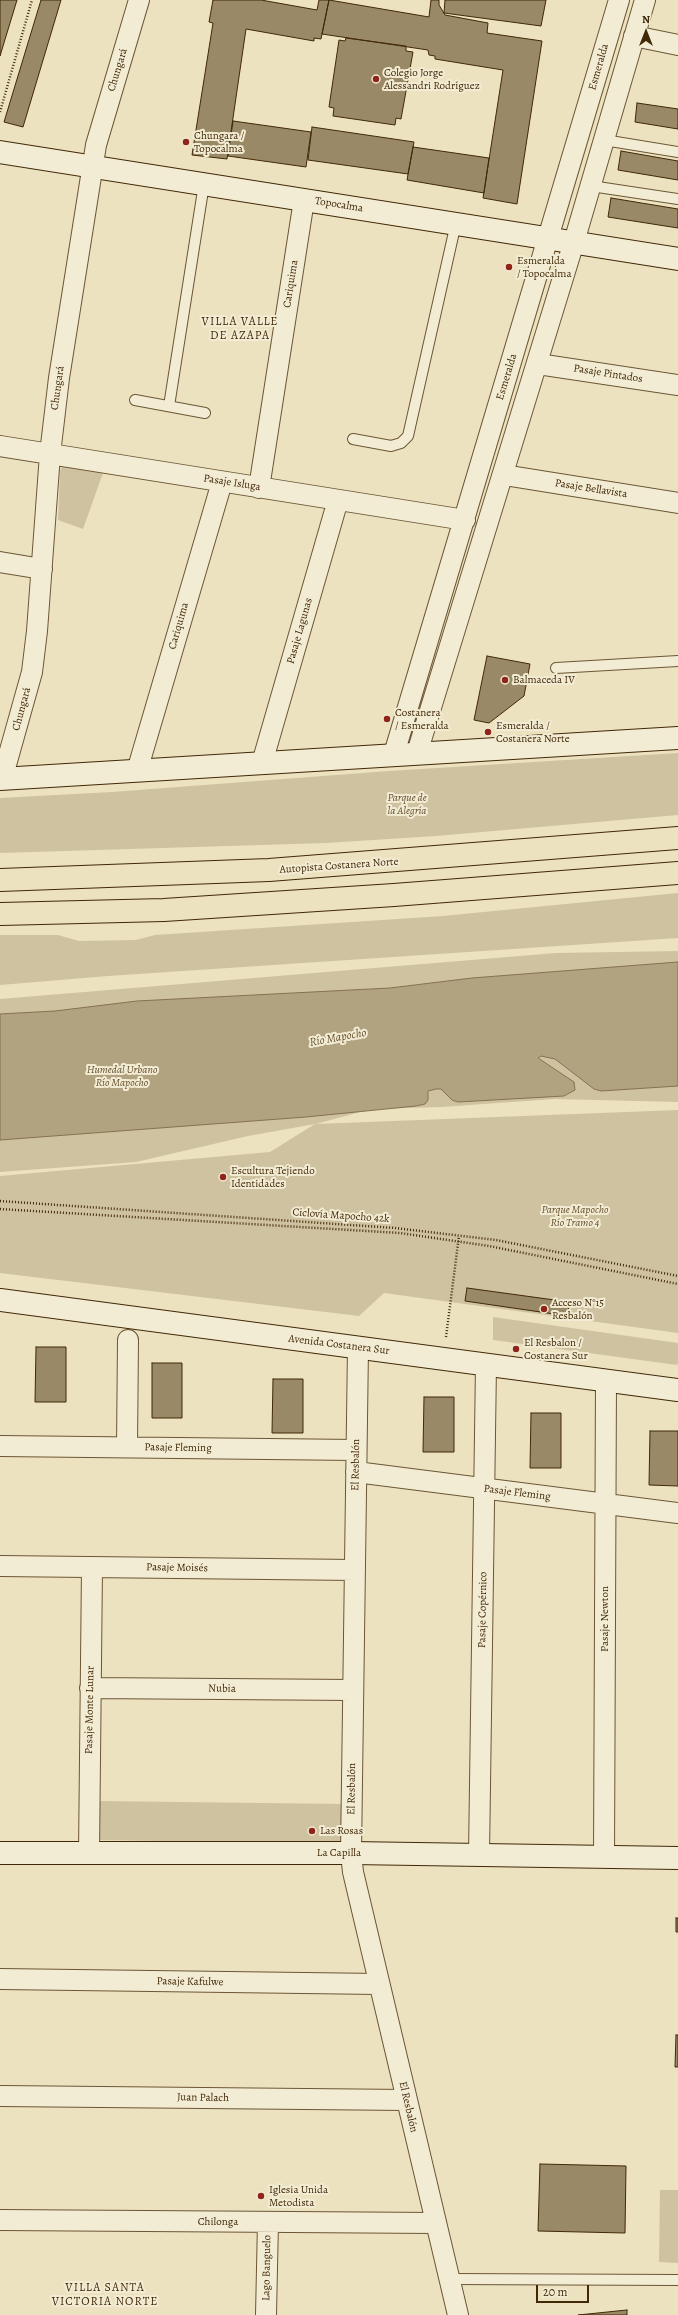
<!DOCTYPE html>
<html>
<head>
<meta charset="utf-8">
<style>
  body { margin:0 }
  #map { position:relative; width:678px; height:2315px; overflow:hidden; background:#ece2bf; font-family:Alegreya,serif }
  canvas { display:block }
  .north { position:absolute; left:626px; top:12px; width:40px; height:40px; -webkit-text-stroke:3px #f3ecd5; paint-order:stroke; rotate:0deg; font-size:11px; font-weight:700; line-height:16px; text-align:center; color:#412806 }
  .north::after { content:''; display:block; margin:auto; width:14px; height:18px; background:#412806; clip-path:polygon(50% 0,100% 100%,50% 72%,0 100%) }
  .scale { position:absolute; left:536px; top:2285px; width:53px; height:18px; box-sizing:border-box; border:2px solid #412806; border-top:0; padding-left:5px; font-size:12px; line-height:14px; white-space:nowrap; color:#412806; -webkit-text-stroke:3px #f3ecd5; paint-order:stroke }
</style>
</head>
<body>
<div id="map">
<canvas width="678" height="2315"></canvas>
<div class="north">N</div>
<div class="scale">20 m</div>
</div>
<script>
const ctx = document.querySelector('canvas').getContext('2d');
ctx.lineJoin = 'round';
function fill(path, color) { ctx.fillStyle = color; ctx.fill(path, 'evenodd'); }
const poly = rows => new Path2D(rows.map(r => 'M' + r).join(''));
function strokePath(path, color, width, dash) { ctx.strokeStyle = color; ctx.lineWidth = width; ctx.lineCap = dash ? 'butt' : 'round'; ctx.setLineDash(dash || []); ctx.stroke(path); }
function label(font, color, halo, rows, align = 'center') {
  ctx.font = font + ' Alegreya,serif'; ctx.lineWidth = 4; ctx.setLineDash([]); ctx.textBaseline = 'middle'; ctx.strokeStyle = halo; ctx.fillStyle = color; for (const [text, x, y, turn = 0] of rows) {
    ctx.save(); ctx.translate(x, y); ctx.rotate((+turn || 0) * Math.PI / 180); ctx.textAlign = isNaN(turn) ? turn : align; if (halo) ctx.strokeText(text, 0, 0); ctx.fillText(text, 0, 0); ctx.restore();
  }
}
const green = poly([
  [64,462,104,470,83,529,58,520,60,471],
  [678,753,678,815,436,836,326,843,0,853,0,798,112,792,389,771],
  [678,893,678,938,108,976,0,985,0,935,58,935,79,941,136,940,155,935,443,916],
  [678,951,678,1102,554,1099,442,1107,371,1109,316,1124,678,1110,678,1333,384,1293,359,1316,0,1273,0,1176,270,1152,315,1124,248,1136,136,1162,0,1172,0,999,556,953],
  [493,1317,678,1343,678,1363,677,1365,493,1340],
  [97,1801,345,1804,344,1844,97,1840],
  [660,2190,678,2190,678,2263,659,2262]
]);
const water = poly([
  [678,962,678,1086,601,1091,594,1089,555,1059,541,1056,538,1058,574,1082,575,1090,564,1096,458,1102,452,1100,441,1089,436,1089,428,1091,428,1100,425,1104,416,1106,306,1117,0,1140,0,1014,55,1011,137,1001,390,988,472,978,678,962]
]);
const building = poly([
  [0,0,17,0,0,56,0,0],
  [41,0,61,0,23,127,4,122,41,0],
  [213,0,261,0,317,10,319,0,329,0,321,39,314,38,314,41,246,29,227,159,192,155,213,23,209,22,213,0],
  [329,0,429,17,431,0,439,0,439,5,445,15,488,23,487,33,542,41,517,204,483,198,503,70,435,59,435,56,429,55,428,50,322,34,329,0],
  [445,0,546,0,541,26,444,13,445,0],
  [346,38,406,46,406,51,413,52,401,119,396,118,395,125,333,116,334,108,329,107,339,40,345,41,346,38],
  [637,103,678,109,678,129,635,122,637,103],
  [233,121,311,132,306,167,228,156,233,121],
  [312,127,414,142,408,174,308,160,312,127],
  [413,147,489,158,484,193,407,180,413,147],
  [621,151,678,161,678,180,618,170,621,151],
  [611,198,678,209,678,228,608,217,611,198],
  [487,656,530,664,524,696,489,723,474,720,487,656],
  [467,1288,569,1302,568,1316,465,1301,467,1288],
  [36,1347,66,1347,66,1402,35,1402,36,1347],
  [152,1363,182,1363,182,1418,152,1418,152,1363],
  [273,1379,303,1379,303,1433,272,1433,273,1379],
  [424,1397,454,1397,454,1452,423,1452,424,1397],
  [531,1413,561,1413,561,1468,530,1468,531,1413],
  [650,1431,678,1431,678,1486,649,1485,650,1431],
  [676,1918,678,1918,678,1932,676,1932,676,1918],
  [676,2035,678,2035,678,2067,675,2067,676,2035],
  [540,2164,626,2166,625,2233,538,2231,540,2164],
  [627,2310,627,2315,578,2315,627,2310]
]);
const path = poly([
  [0,112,32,0],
  [0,1201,395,1228,496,1240,678,1276],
  [0,1209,400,1233,489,1246,678,1284],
  [446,1337,459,1236]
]);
const lane = poly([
  [604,140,678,152],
  [591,186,678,199],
  [135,400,205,413],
  [169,406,204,184],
  [353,439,391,446,401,443,408,436,456,223],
  [556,668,678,661],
  [449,2279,678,2280]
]);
const street = poly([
  [634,36,678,45],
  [538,364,678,385],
  [0,446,465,520],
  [504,475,678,503],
  [259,488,304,200],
  [0,562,42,569],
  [417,753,574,242,645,0],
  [394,754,619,0],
  [262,763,338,500],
  [137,771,222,482],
  [2,779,32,672,37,631,50,454,59,378,96,145,139,0],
  [358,1347,351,1853,353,1872,458,2315],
  [0,1446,356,1450],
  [127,1447,128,1340],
  [356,1472,678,1513],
  [0,1566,355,1570],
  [90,1688,353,1690],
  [89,1854,92,1567],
  [479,1855,486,1364],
  [604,1857,606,1380],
  [0,1979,379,1984],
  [0,2096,407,2100],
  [0,2220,436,2223],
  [266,2315,268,2222]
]);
const secondary = poly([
  [0,152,678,259],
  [0,779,678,738],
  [0,1300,678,1390],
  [0,1853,351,1853,678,1858]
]);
const highway = poly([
  [0,880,269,870,678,838],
  [0,914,164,910,394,895,678,873]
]);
const markers = [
  [376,79,4,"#8f2418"],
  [186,142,4,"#8f2418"],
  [509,267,4,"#8f2418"],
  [505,680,4,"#8f2418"],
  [387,719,4,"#8f2418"],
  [488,732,4,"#8f2418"],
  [223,1177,4,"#8f2418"],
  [544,1309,4,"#8f2418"],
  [516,1349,4,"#8f2418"],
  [312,1831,4,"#8f2418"],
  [261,2196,4,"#8f2418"]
];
const streetNames = [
  ["Esmeralda",599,67,-74],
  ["Chungará",118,70,-73],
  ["Topocalma",339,205,9],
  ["Cariquima",291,284,-81],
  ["Pasaje Pintados",608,374,9],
  ["Esmeralda",507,377,-73],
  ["Chungará",58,388,-82],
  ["Pasaje Isluga",232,483,9],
  ["Pasaje Bellavista",591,489,9],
  ["Cariquima",179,626,-74],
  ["Pasaje Lagunas",300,631,-74],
  ["Chungará",22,709,-75],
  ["Autopista Costanera Norte",339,866,-4],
  ["Ciclovía Mapocho 42k",341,1216,4],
  ["Avenida Costanera Sur",339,1345,7],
  ["Pasaje Fleming",178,1448,1],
  ["El Resbalón",356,1465,-89],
  ["Pasaje Fleming",517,1493,7],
  ["Pasaje Moisés",177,1568,1],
  ["Pasaje Copérnico",483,1610,-89],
  ["Pasaje Newton",605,1619,-90],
  ["Nubia",222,1689,1],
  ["Pasaje Monte Lunar",90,1710,-89],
  ["El Resbalón",352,1789,-89],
  ["La Capilla",339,1853],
  ["Pasaje Kafulwe",190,1982,1],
  ["Juan Palach",203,2098,1],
  ["El Resbalón",408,2107,77],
  ["Chilonga",218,2222],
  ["Lago Banguelo",267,2268,-89]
];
const poiNames = [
  ["Colegio Jorge",384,73],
  ["Alessandri Rodríguez",384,86],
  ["Chungara /",194,136],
  ["Topocalma",194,149],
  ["Esmeralda",517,261],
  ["/ Topocalma",517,274],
  ["Balmaceda IV",513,680],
  ["Costanera",395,713],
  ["/ Esmeralda",395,726],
  ["Esmeralda /",496,726],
  ["Costanera Norte",496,739],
  ["Escultura Tejiendo",231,1171],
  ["Identidades",231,1184],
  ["Acceso N°15",552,1303],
  ["Resbalón",552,1316],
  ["El Resbalon /",524,1343],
  ["Costanera Sur",524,1356],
  ["Las Rosas",320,1831],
  ["Iglesia Unida",269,2190],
  ["Metodista",269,2203]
];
const parkNames = [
  ["Parque de",407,798],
  ["la Alegría",407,811],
  ["Humedal Urbano",122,1070],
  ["Río Mapocho",122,1083],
  ["Parque Mapocho",575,1210],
  ["Río Tramo 4",575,1223]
];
const neighbourhoodNames = [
  ["VILLA VALLE",240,322],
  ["DE AZAPA",240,336],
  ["VILLA SANTA",105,2288],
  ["VICTORIA NORTE",105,2302]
];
const waterNames = [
  ["Río Mapocho",338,1038,-10]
];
fill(green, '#cfc2a0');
fill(water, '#b2a380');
strokePath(water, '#85724f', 1);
fill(building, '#9a8966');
strokePath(building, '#412806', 1);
strokePath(lane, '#6c5634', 12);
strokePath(street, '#6c5634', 22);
strokePath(secondary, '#412806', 24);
strokePath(highway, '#412806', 24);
strokePath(path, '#412806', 2.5, [1, 2]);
strokePath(lane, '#f3ecd5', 10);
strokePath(street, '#f3ecd5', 20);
strokePath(secondary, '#f3ecd5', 22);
strokePath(highway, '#ece2bf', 22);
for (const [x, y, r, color] of markers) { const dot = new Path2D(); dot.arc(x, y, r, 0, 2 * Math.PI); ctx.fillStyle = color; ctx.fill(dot); strokePath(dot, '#f3ecd5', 1.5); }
label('11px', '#412806', '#f3ecd5', streetNames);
label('11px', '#412806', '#f3ecd5', poiNames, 'left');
label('italic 11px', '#644e2c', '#f3ecd5', parkNames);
ctx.letterSpacing = '1px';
label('12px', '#412806', '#f3ecd5', neighbourhoodNames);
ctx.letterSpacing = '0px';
label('italic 12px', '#634d2b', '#f3ecd5', waterNames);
</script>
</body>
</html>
